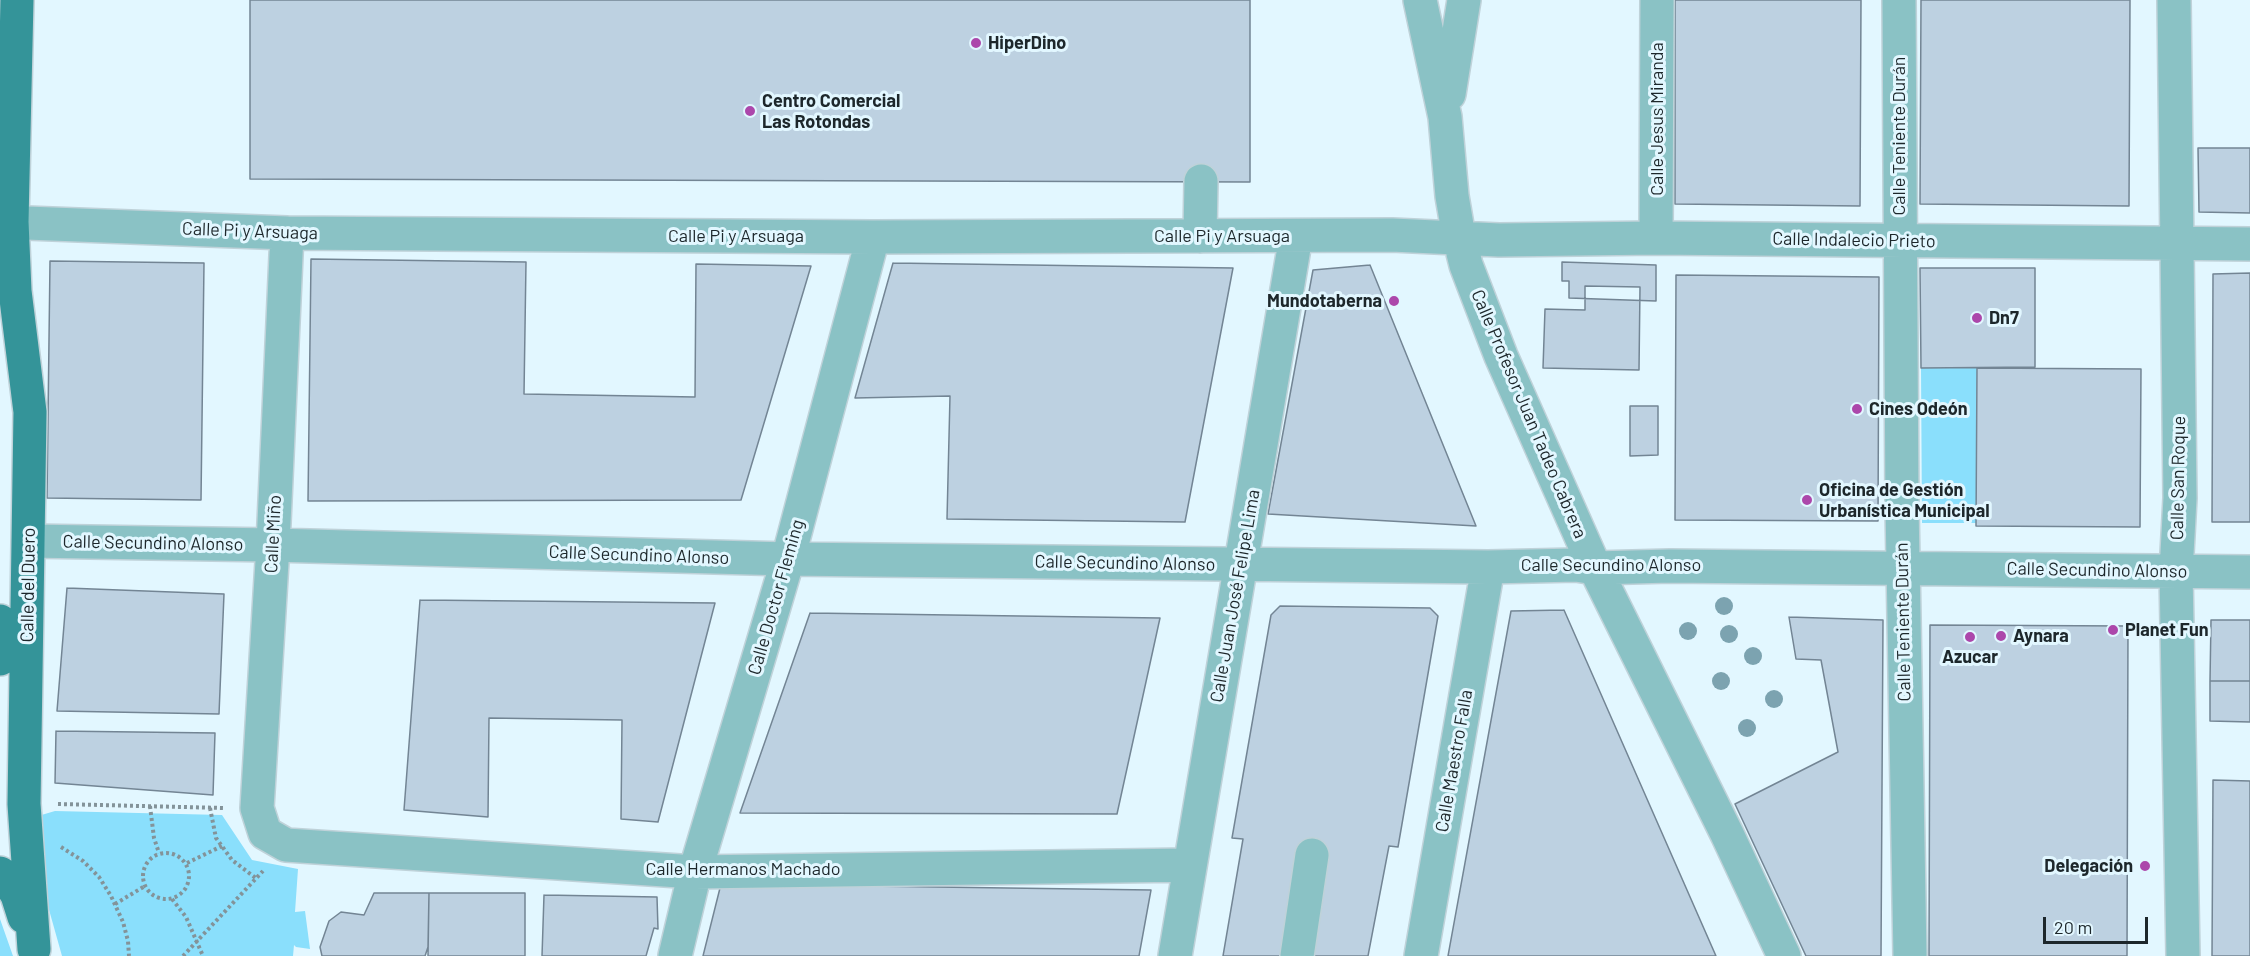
<!DOCTYPE html>
<html>
<head>
<meta charset="utf-8">
<style>
  body { margin:0 }
  #map { position:relative; width:2250px; height:956px; overflow:hidden; background:#e2f7ff; font-family:Barlow,sans-serif }
  canvas { display:block }
  .scale { position:absolute; left:2043px; top:917px; width:105px; height:27px; box-sizing:border-box; border:3px solid #1d272b; border-top:0; padding-left:8px; font-size:18px; line-height:21px; white-space:nowrap; color:#1d272b; -webkit-text-stroke:4px #e2f7ff; paint-order:stroke }
</style>
</head>
<body>
<div id="map">
<canvas width="2250" height="956"></canvas>
<div class="scale">20 m</div>
</div>
<script>
const ctx = document.querySelector('canvas').getContext('2d');
ctx.lineJoin = 'round';
function fill(path, color) { ctx.fillStyle = color; ctx.fill(path, 'evenodd'); }
const poly = rows => new Path2D(rows.map(r => 'M' + r).join(''));
function strokePath(path, color, width, dash) { ctx.strokeStyle = color; ctx.lineWidth = width; ctx.lineCap = dash ? 'butt' : 'round'; ctx.setLineDash(dash || []); ctx.stroke(path); }
function label(font, color, halo, rows, align = 'center') {
  ctx.font = font + ' Barlow,sans-serif'; ctx.lineWidth = 6; ctx.setLineDash([]); ctx.textBaseline = 'middle'; ctx.strokeStyle = halo; ctx.fillStyle = color; for (const [text, x, y, turn = 0] of rows) {
    ctx.save(); ctx.translate(x, y); ctx.rotate((+turn || 0) * Math.PI / 180); ctx.textAlign = isNaN(turn) ? turn : align; if (halo) ctx.strokeText(text, 0, 0); ctx.fillText(text, 0, 0); ctx.restore();
  }
}
const green = poly([
  [1921,368,1977,368,1978,523,1922,523],
  [55,811,222,815,252,860,298,869,295,912,305,911,310,949,296,947,294,945,293,956,62,956,46,899,38,816],
  [0,919,13,956,0,956]
]);
const building = poly([
  [250,0,1250,0,1250,182,250,179,250,0],
  [1675,0,1861,0,1860,206,1675,204,1675,0],
  [1921,0,2130,0,2129,206,1920,204,1921,0],
  [2198,148,2250,148,2250,213,2199,212,2198,148],
  [311,259,526,262,524,394,695,397,696,264,811,266,741,500,308,501,311,259],
  [50,261,204,263,201,500,47,498,50,261],
  [1562,262,1656,265,1656,301,1569,298,1569,281,1562,281,1562,262],
  [893,263,1233,268,1185,522,947,519,950,396,855,398,893,263],
  [1370,265,1476,526,1268,514,1313,270,1370,265],
  [1920,268,2035,268,2035,367,1921,368,1920,268],
  [2250,273,2250,522,2212,522,2213,274,2250,273],
  [1676,275,1879,277,1878,521,1675,520,1676,275],
  [1585,286,1640,287,1639,370,1543,368,1545,309,1585,310,1585,286],
  [1977,368,2141,369,2140,527,1976,526,1977,368],
  [1630,406,1658,406,1658,455,1630,456,1630,406],
  [67,588,224,594,219,714,57,711,67,588],
  [420,600,715,603,658,822,621,819,622,720,489,718,488,817,404,810,420,600],
  [1280,606,1430,608,1438,616,1398,847,1389,846,1368,956,1223,956,1243,839,1232,838,1271,615,1280,606],
  [1564,610,1716,956,1448,956,1511,611,1564,610],
  [810,613,1160,618,1117,814,740,813,810,613],
  [1789,617,1883,620,1881,956,1806,956,1735,804,1838,752,1821,660,1796,659,1789,617],
  [2211,620,2250,620,2250,681,2210,681,2211,620],
  [1930,625,2128,626,2127,956,1929,956,1930,625],
  [2210,681,2250,681,2250,722,2210,721,2210,681],
  [56,731,215,733,213,795,55,783,56,731],
  [2213,780,2250,781,2250,956,2212,956,2213,780],
  [721,884,1151,890,1139,956,703,956,721,884],
  [374,893,429,893,428,947,425,956,322,956,320,947,329,921,341,912,364,915,374,893],
  [429,893,525,893,525,956,428,956,429,893],
  [544,895,657,897,658,929,654,928,646,956,542,956,544,895]
]);
const path = poly([
  [58,804,224,808],
  [150,806,154,838,159,853],
  [210,808,216,838,232,860,257,879],
  [61,847,83,861,99,877,111,896,123,922,128,941,129,956],
  '143 876a23 23 0 1 1 46 0a23 23 0 1 1-46 0Z',
  [187,863,222,846],
  [172,899,186,917,203,956],
  [115,904,145,886],
  [183,956,263,871]
]);
const minor = poly([
  [1420,0,1445,117,1452,196,1459,237,1466,265,1501,356,1595,568,1727,834,1784,956],
  [1899,0,1902,506,1910,956],
  [2174,0,2180,498,2176,572,2183,956],
  [1449,94,1464,0],
  [0,222,287,233,873,237,1392,235,1499,240,1656,238,2250,244],
  [287,233,273,545,257,808,265,833,286,845,695,872,1189,865],
  [1200,236,1201,181],
  [1656,238,1657,0],
  [29,541,273,545,788,559,1488,567,1576,565,1595,568,1670,566,2250,572],
  [675,956,695,872,788,559,873,237],
  [1175,956,1296,236],
  [1297,956,1312,855],
  [1421,956,1488,567]
]);
const major = poly([
  [17,0,12,222,15,291,30,412,24,804,34,949],
  [0,621,0,659],
  [0,873,7,878,17,895,24,917]
]);
const trees = [
  [1724,606],
  [1688,631],
  [1729,634],
  [1753,656],
  [1721,681],
  [1774,699],
  [1747,728]
];
const markers = [
  [976,43,6,"#ac47ab"],
  [750,111,6,"#ac47ab"],
  [1394,301,6,"#ac47ab"],
  [1977,318,6,"#ac47ab"],
  [1857,409,6,"#ac47ab"],
  [1807,500,6,"#ac47ab"],
  [2113,630,6,"#ac47ab"],
  [2001,636,6,"#ac47ab"],
  [1970,637,6,"#ac47ab"],
  [2145,866,6,"#ac47ab"]
];
const poiNames = [
  ["HiperDino",988,43],
  ["Centro Comercial",762,101],
  ["Las Rotondas",762,122],
  ["Mundotaberna",1382,301,"right"],
  ["Dn7",1989,318],
  ["Cines Odeón",1869,409],
  ["Oficina de Gestión",1819,490],
  ["Urbanística Municipal",1819,511],
  ["Planet Fun",2125,630],
  ["Aynara",2013,636],
  ["Azucar",1970,657,"center"],
  ["Delegación",2133,866,"right"]
];
const streetNames = [
  ["Calle Jesus Miranda",1657,119,-90],
  ["Calle Teniente Durán",1899,136,-90],
  ["Calle Pi y Arsuaga",250,231,2],
  ["Calle Pi y Arsuaga",736,236],
  ["Calle Pi y Arsuaga",1222,236],
  ["Calle Indalecio Prieto",1854,240,1],
  ["Calle Profesor Juan Tadeo Cabrera",1529,414,67],
  ["Calle San Roque",2178,478,-89],
  ["Calle Miño",273,534,-87],
  ["Calle Secundino Alonso",153,543,1],
  ["Calle Secundino Alonso",639,555,2],
  ["Calle Secundino Alonso",1125,563,1],
  ["Calle Secundino Alonso",1611,565],
  ["Calle Secundino Alonso",2097,570,1],
  ["Calle del Duero",28,585,-89],
  ["Calle Juan José Felipe Lima",1235,596,-80],
  ["Calle Doctor Fleming",776,597,-74],
  ["Calle Teniente Durán",1903,622,-91],
  ["Calle Maestro Falla",1454,761,-80],
  ["Calle Hermanos Machado",743,869]
];
fill(green, '#8adffc');
fill(building, '#bdd1e1');
strokePath(building, '#738594', 1.5);
strokePath(minor, '#bfd2d9', 36);
strokePath(major, '#bfd2d9', 36);
strokePath(path, '#839399', 4, [3, 3]);
strokePath(minor, '#8ac2c5', 33);
strokePath(major, '#349499', 33);
ctx.fillStyle = '#7ca3b0';
for (const [x, y] of trees) { ctx.beginPath(); ctx.arc(x, y, 9, 0, 2 * Math.PI); ctx.fill(); }
for (const [x, y, r, color] of markers) { const dot = new Path2D(); dot.arc(x, y, r, 0, 2 * Math.PI); ctx.fillStyle = color; ctx.fill(dot); strokePath(dot, '#e2f7ff', 2); }
label('bold 18px', '#1d272b', '#e2f7ff', poiNames, 'left');
label('18px', '#1d272b', '#e2f7ff', streetNames);
</script>
</body>
</html>
